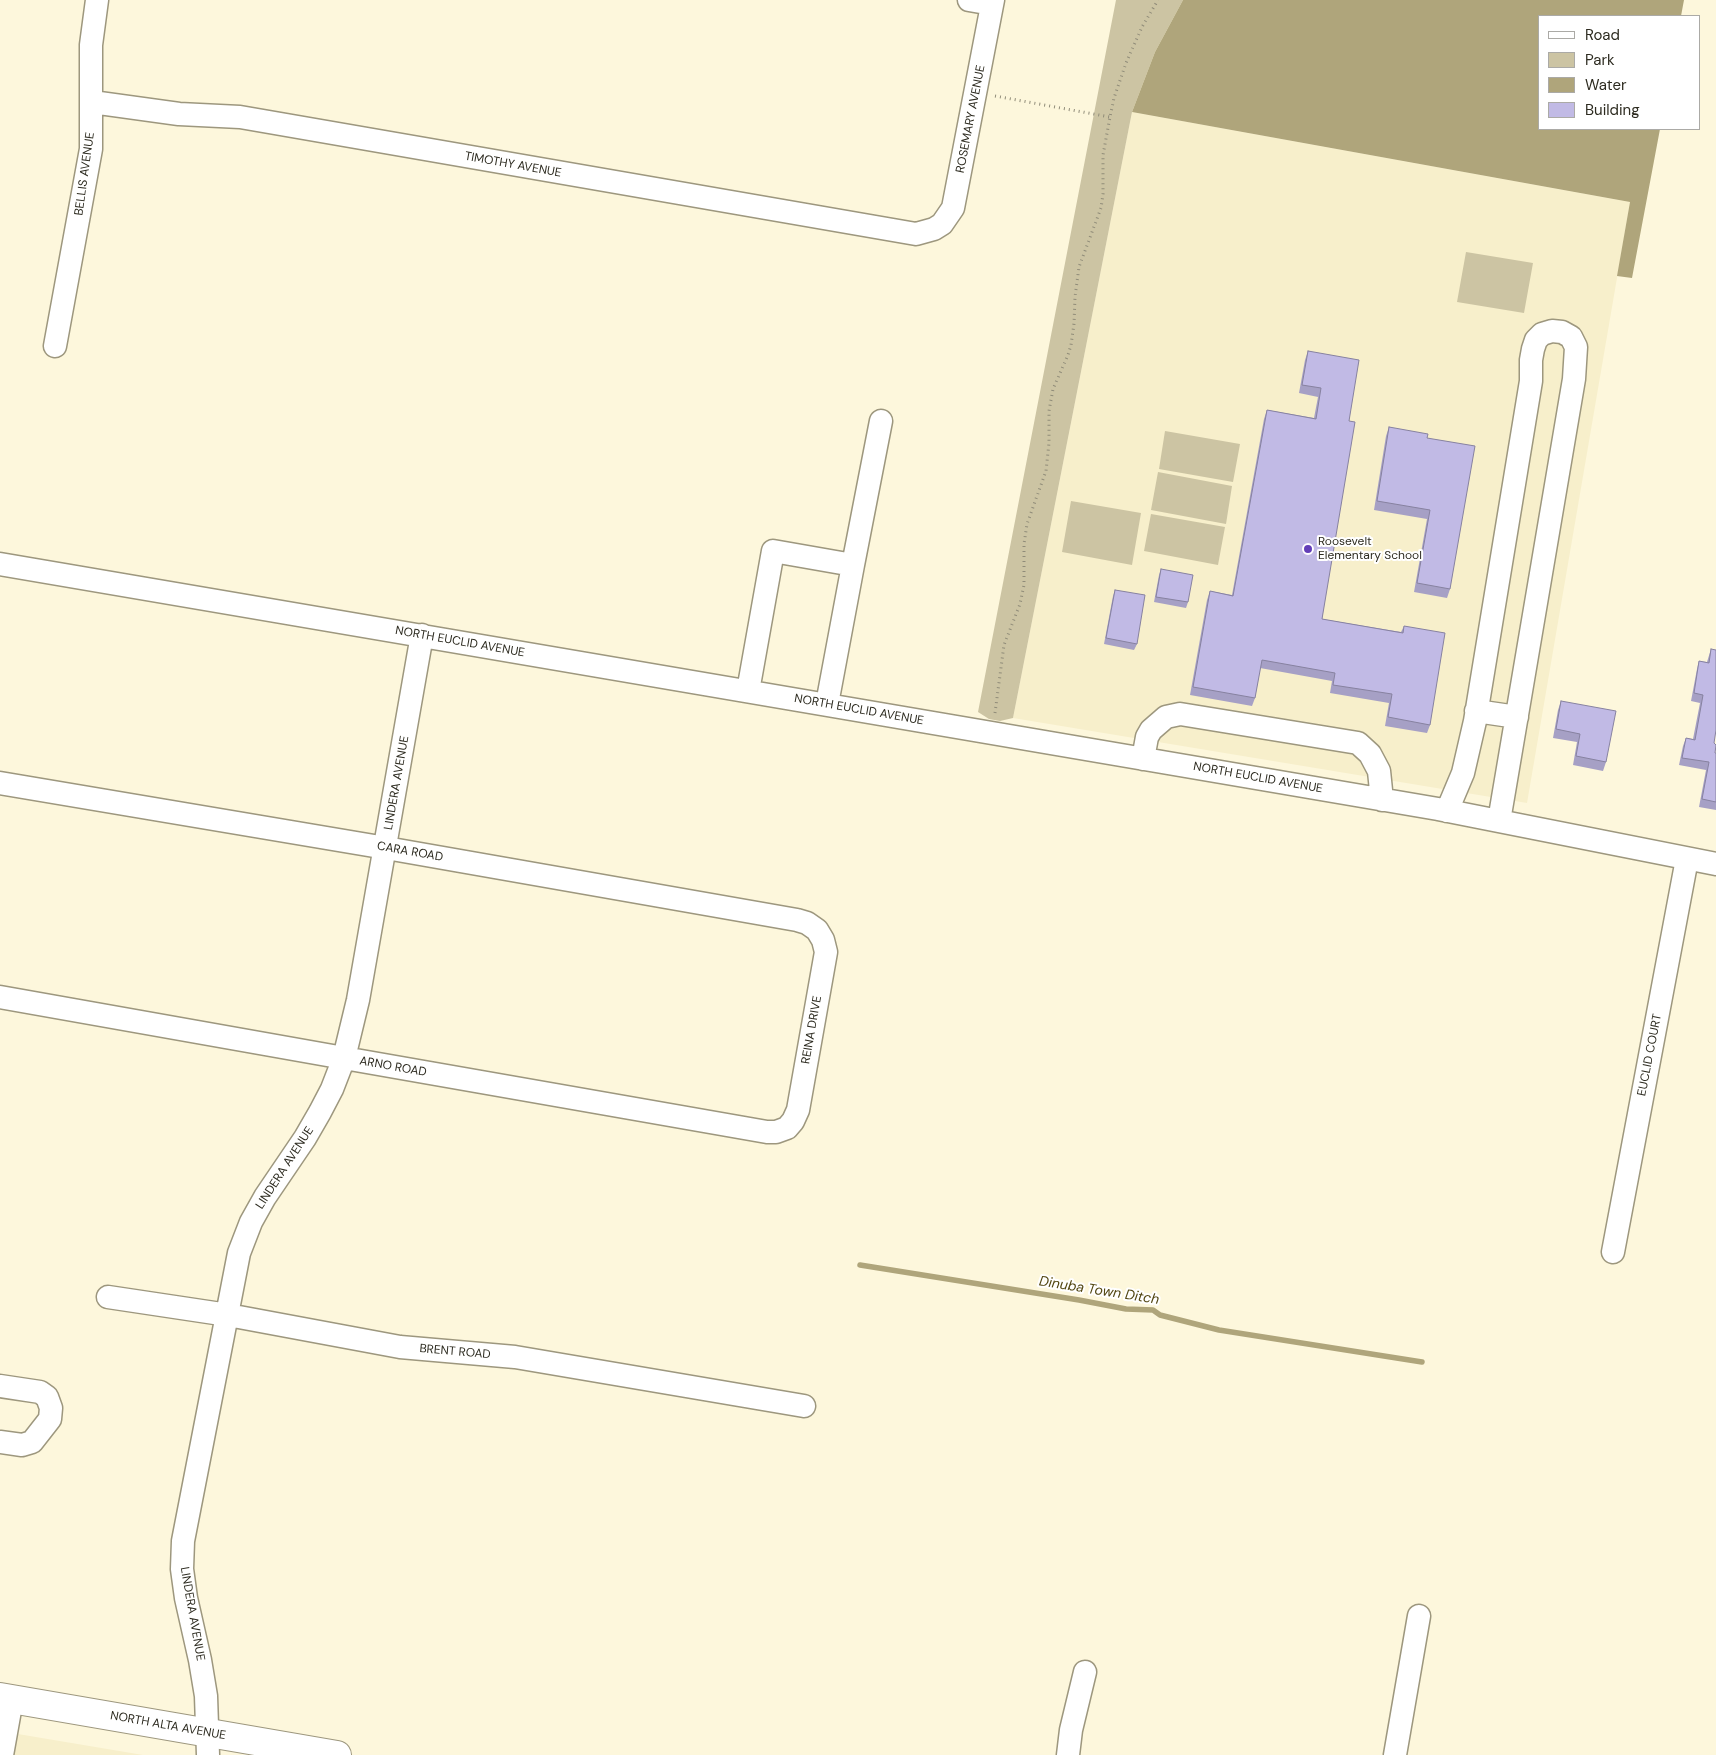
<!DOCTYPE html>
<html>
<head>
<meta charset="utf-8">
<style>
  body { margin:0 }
  #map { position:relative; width:1716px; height:1755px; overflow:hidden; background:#fdf7dc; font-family:"DM Sans",sans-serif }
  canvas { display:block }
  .legend { position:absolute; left:1538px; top:15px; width:162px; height:115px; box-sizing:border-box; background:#fff; border:1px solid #abaaa6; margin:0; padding:6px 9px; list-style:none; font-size:15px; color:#2d2b20 }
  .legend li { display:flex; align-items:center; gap:10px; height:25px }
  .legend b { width:25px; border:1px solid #abaaa6 }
</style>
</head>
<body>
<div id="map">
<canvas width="1716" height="1755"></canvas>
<ul class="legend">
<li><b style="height:6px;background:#fff"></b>Road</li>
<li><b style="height:14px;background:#ccc4a3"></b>Park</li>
<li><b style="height:14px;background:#afa57b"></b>Water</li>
<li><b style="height:14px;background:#c1bae5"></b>Building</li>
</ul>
</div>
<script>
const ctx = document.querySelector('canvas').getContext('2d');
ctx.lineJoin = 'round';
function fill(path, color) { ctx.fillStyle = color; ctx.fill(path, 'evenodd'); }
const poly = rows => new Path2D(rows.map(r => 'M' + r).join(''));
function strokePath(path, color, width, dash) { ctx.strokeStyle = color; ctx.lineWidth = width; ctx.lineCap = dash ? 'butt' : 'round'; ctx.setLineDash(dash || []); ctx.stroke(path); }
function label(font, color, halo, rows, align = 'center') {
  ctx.font = font + ' "DM Sans",sans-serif'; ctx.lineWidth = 4; ctx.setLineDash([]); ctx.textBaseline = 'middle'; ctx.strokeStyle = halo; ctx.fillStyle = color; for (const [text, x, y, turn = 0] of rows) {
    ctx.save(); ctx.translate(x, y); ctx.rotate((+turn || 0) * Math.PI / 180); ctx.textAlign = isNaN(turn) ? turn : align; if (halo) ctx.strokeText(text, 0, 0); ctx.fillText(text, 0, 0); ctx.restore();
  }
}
const built = poly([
  [1132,112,1630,202,1527,803,1013,718],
  [0,1731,143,1755,0,1755]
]);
const green = poly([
  [1116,0,1183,0,1155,52,1132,112,1013,718,1000,721,989,719,978,712],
  [1466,252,1533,263,1524,313,1457,302],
  [1165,431,1240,444,1233,482,1159,469],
  [1158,472,1232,486,1226,524,1151,510],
  [1071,501,1141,513,1132,565,1062,552],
  [1151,514,1225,527,1218,565,1144,551]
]);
const water = poly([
  [1183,0,1684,0,1681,16,1540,16,1540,129,1660,129,1632,278,1617,276,1630,202,1132,112,1155,52]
]);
const stream = poly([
  [860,1265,1079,1300,1126,1309,1153,1310,1160,1315,1219,1330,1422,1362]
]);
const path = poly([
  [995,96,1110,117],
  [995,713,1004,645,1020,604,1024,585,1024,544,1027,524,1046,471,1049,443,1049,411,1053,389,1068,355,1071,345,1074,324,1075,297,1079,267,1101,208,1103,194,1103,155,1110,117,1114,98,1126,63,1142,27,1158,0]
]);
const minor = poly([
  [969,0,992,4],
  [92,102,179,114,240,117,916,234,934,229,942,224,953,208,993,0],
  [55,346,91,149,91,45,97,0],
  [0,564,1438,809,1716,864],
  [853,565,881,421],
  [748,691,773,551,853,565,827,704],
  [1476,711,1517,717],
  [1143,759,1147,737,1151,730,1166,717,1180,714,1358,743,1370,754,1379,771,1382,800],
  [0,783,386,848,797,920,807,923,817,930,823,940,826,952,798,1110,793,1121,787,1128,776,1132,767,1132,344,1058,0,997],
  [1447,811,1463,773,1475,721,1531,381,1531,360,1533,349,1536,340,1542,334,1552,331,1562,332,1571,337,1576,347,1574,379,1499,821],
  [1613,1252,1687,859],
  [108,1297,228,1315,400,1347,515,1357,804,1406],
  [0,1386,40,1392,47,1397,51,1408,50,1419,32,1442,22,1445,0,1442],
  [2,1755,12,1699],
  [208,1755,206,1696,200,1660,186,1598,182,1569,183,1541,239,1253,251,1222,265,1197,305,1138,320,1112,332,1089,344,1058,358,1000,422,635],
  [1068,1755,1071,1730,1085,1672],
  [1395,1755,1419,1616]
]);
const major = poly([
  [0,1697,337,1755]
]);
const wall = poly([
  [1308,351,1349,421,1322,619,1401,632,1404,626,1430,725,1427,733,1385,726,1389,703,1330,693,1332,681,1260,668,1255,698,1252,706,1190,695,1207,600,1210,591,1232,595,1264,419,1267,410,1314,418,1318,397,1299,393,1305,360],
  [1389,427,1427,438,1450,589,1447,598,1414,592,1427,519,1374,510,1386,436],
  [1161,569,1188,602,1186,608,1154,602,1159,575],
  [1115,590,1137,644,1134,650,1104,644,1113,596],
  [1711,649,1714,743,1715,753,1716,753,1716,810,1699,807,1706,770,1679,765,1683,746,1686,738,1693,739,1700,703,1691,701,1697,669,1699,661,1707,662],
  [1561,701,1606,762,1603,771,1573,765,1577,742,1553,738,1558,710]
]);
const building = poly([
  [1308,351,1359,360,1349,421,1355,422,1322,619,1403,633,1404,626,1445,633,1430,725,1388,717,1392,694,1333,685,1335,673,1262,660,1255,698,1193,687,1210,591,1233,596,1267,410,1316,419,1321,388,1302,385,1308,351],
  [1389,427,1428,434,1427,438,1475,446,1450,589,1417,583,1430,510,1377,501,1389,427],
  [1161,569,1193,575,1188,602,1156,597,1161,569],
  [1115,590,1145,595,1137,644,1106,638,1115,590],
  [1711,649,1716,650,1716,730,1714,743,1716,745,1715,753,1716,753,1716,802,1702,799,1709,762,1682,758,1686,738,1695,740,1703,695,1694,693,1699,661,1709,663,1711,649],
  [1561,701,1616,711,1606,762,1576,756,1580,734,1556,729,1561,701]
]);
const markers = [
  [1308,549,5,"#633fb8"]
];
const streetNames = [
  ["ROSEMARY AVENUE",971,119,-79],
  ["TIMOTHY AVENUE",513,165,10],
  ["BELLIS AVENUE",85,174,-82],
  ["NORTH EUCLID AVENUE",460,642,10],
  ["NORTH EUCLID AVENUE",859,710,10],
  ["NORTH EUCLID AVENUE",1258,778,10],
  ["LINDERA AVENUE",397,783,-80],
  ["CARA ROAD",410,852,10],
  ["REINA DRIVE",812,1030,-80],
  ["EUCLID COURT",1650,1055,-79],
  ["ARNO ROAD",393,1067,10],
  ["LINDERA AVENUE",285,1168,-57],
  ["BRENT ROAD",455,1352,5],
  ["LINDERA AVENUE",192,1614,80],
  ["NORTH ALTA AVENUE",168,1726,10]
];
const poiNames = [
  ["Roosevelt",1318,542],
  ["Elementary School",1318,556]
];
const waterNames = [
  ["Dinuba Town Ditch",1099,1291,9]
];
fill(built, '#f7efcb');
fill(green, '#ccc4a3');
fill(water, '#afa57b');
strokePath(stream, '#afa57b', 5.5);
strokePath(minor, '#9d977e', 25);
strokePath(major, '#9d977e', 30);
strokePath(path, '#908c79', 3, [1, 4]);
strokePath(minor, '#fff', 22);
strokePath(major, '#fff', 28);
fill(wall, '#a6a0c5');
fill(building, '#c1bae5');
strokePath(building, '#8782a0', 1);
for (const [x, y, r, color] of markers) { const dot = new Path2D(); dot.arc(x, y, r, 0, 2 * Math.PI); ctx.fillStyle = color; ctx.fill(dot); strokePath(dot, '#fff', 2); }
label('12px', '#2d2b20', '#fff', streetNames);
label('12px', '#2d2b20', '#fff', poiNames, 'left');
label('italic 14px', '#514510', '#fff', waterNames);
</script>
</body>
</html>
